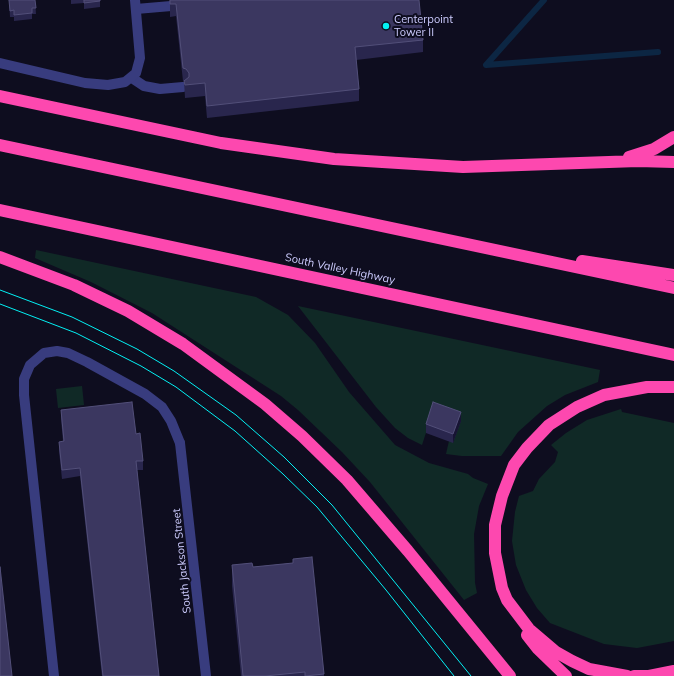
<!DOCTYPE html>
<html>
<head>
<meta charset="utf-8">
<style>
  body { margin:0 }
  canvas { display:block; background:#0e0d1f }
</style>
</head>
<body>
<canvas width="674" height="676"></canvas>
<script>
const ctx = document.querySelector('canvas').getContext('2d');
ctx.lineJoin = 'round';
function fill(path, color) { ctx.fillStyle = color; ctx.fill(path, 'evenodd'); }
const poly = rows => new Path2D(rows.map(r => 'M' + r).join(''));
function strokePath(path, color, width, dash) { ctx.strokeStyle = color; ctx.lineWidth = width; ctx.lineCap = dash ? 'butt' : 'round'; ctx.setLineDash(dash || []); ctx.stroke(path); }
function label(font, color, halo, rows, align = 'center') {
  ctx.font = font + ' Mulish,sans-serif'; ctx.lineWidth = 4; ctx.setLineDash([]); ctx.textBaseline = 'middle'; ctx.strokeStyle = halo; ctx.fillStyle = color; for (const [text, x, y, turn = 0] of rows) {
    ctx.save(); ctx.translate(x, y); ctx.rotate((+turn || 0) * Math.PI / 180); ctx.textAlign = isNaN(turn) ? turn : align; if (halo) ctx.strokeText(text, 0, 0); ctx.fillText(text, 0, 0); ctx.restore();
  }
}
const green = poly([
  [36,250,256,297,288,315,315,343,349,392,395,445,429,463,468,474,473,478,488,484,479,506,474,534,475,583,477,593,464,600,370,482,342,452,298,410,281,396,152,313,91,282,35,258],
  [298,306,600,370,598,382,565,395,547,406,518,432,501,456,462,456,446,454,449,441,453,442,433,411,422,445,408,438,395,428,376,407],
  [82,386,84,405,58,408,56,389],
  [621,409,622,412,674,423,674,641,637,648,604,644,550,623,537,608,526,590,516,565,512,541,515,512,519,496,533,491,539,479,555,462,558,452,551,445,566,433,587,420]
]);
const stream = poly([
  [544,0,486,65,658,52]
]);
const service = poly([
  [136,9,183,5],
  [132,78,144,86,160,89,183,87],
  [54,676,24,395,24,379,30,365,44,353,57,351,68,353,87,362,145,394,162,407,171,421,180,443]
]);
const minor = poly([
  [0,63,85,83,108,85,125,82,136,73,140,58,135,0],
  [180,443,206,676]
]);
const motorway = poly([
  [0,96,221,143,334,159,463,167,638,161,674,162],
  [0,145,674,288],
  [629,157,654,149,674,137],
  [0,210,674,355],
  [0,257,74,285,128,311,183,344,265,404,302,436,347,480,408,551,510,676],
  [582,261,674,275],
  [527,635,538,649,566,676],
  [627,676,589,669,572,661,556,652,529,629,507,600,502,588,495,553,495,525,502,496,514,465,527,448,549,425,577,407,604,395,647,387,674,387],
  [634,676,649,676,674,671]
]);
const tram = poly([
  [0,290,72,317,137,349,174,371,236,415,284,457,332,505,471,676],
  [0,304,76,333,141,366,176,387,235,431,283,474,317,507,386,590,454,676]
]);
const wall = poly([
  [9,0,35,0,36,14,32,14,32,19,14,21,14,17,10,17],
  [71,0,100,0,100,7,84,9,84,3,71,4],
  [170,0,423,40,423,52,356,60,359,89,359,101,207,118,205,96,185,98,184,81,183,81,176,16,170,17],
  [61,410,136,434,143,461,143,470,137,470,159,676,102,676,80,476,62,479,59,451,59,442,63,441,61,419],
  [461,421,453,443,426,433,426,424],
  [293,559,324,674,324,676,241,676,232,586,232,565,253,567,293,563]
]);
const shadedWall = poly([
  [461,412,461,421,453,443,453,434]
]);
const building = poly([
  [9,0,35,0,36,8,32,8,32,13,14,15,14,10,10,11,9,0],
  [84,0,100,0,100,1,84,3,84,0],
  [170,0,419,0,423,40,355,47,359,89,207,106,205,83,185,85,184,81,189,77,189,73,186,69,183,68,176,4,170,4,170,0],
  [132,402,136,434,140,433,143,461,136,461,159,676,103,676,80,468,62,470,59,442,64,441,61,410,132,402],
  [433,402,461,412,453,434,426,424,433,402],
  [312,557,324,674,305,676,305,672,265,676,243,676,232,565,252,563,253,567,293,563,293,559,312,557],
  [0,567,12,676,0,676,0,567]
]);
const markers = [
  [386,26,4,"#03f0f3"]
];
const poiNames = [
  ["Centerpoint",394,20],
  ["Tower II",394,33]
];
const streetNames = [
  ["South Valley Highway",340,269,12],
  ["South Jackson Street",182,561,-96]
];
fill(green, '#102926');
strokePath(stream, '#0c2643', 6);
strokePath(service, '#383c7e', 10);
strokePath(minor, '#383c7e', 10);
strokePath(motorway, '#fd48af', 12);
strokePath(tram, '#03f0f3', 1);
fill(wall, '#29264d');
fill(shadedWall, '#171433');
fill(building, '#3b3760');
strokePath(building, '#524f79', 1);
for (const [x, y, r, color] of markers) { const dot = new Path2D(); dot.arc(x, y, r, 0, 2 * Math.PI); ctx.fillStyle = color; ctx.fill(dot); strokePath(dot, '#0e0d1f', 1.5); }
label('11px', '#cdccfe', '#0e0d1f', poiNames, 'left');
label('11px', '#cdccfe', '#0e0d1f', streetNames);
</script>
</body>
</html>
